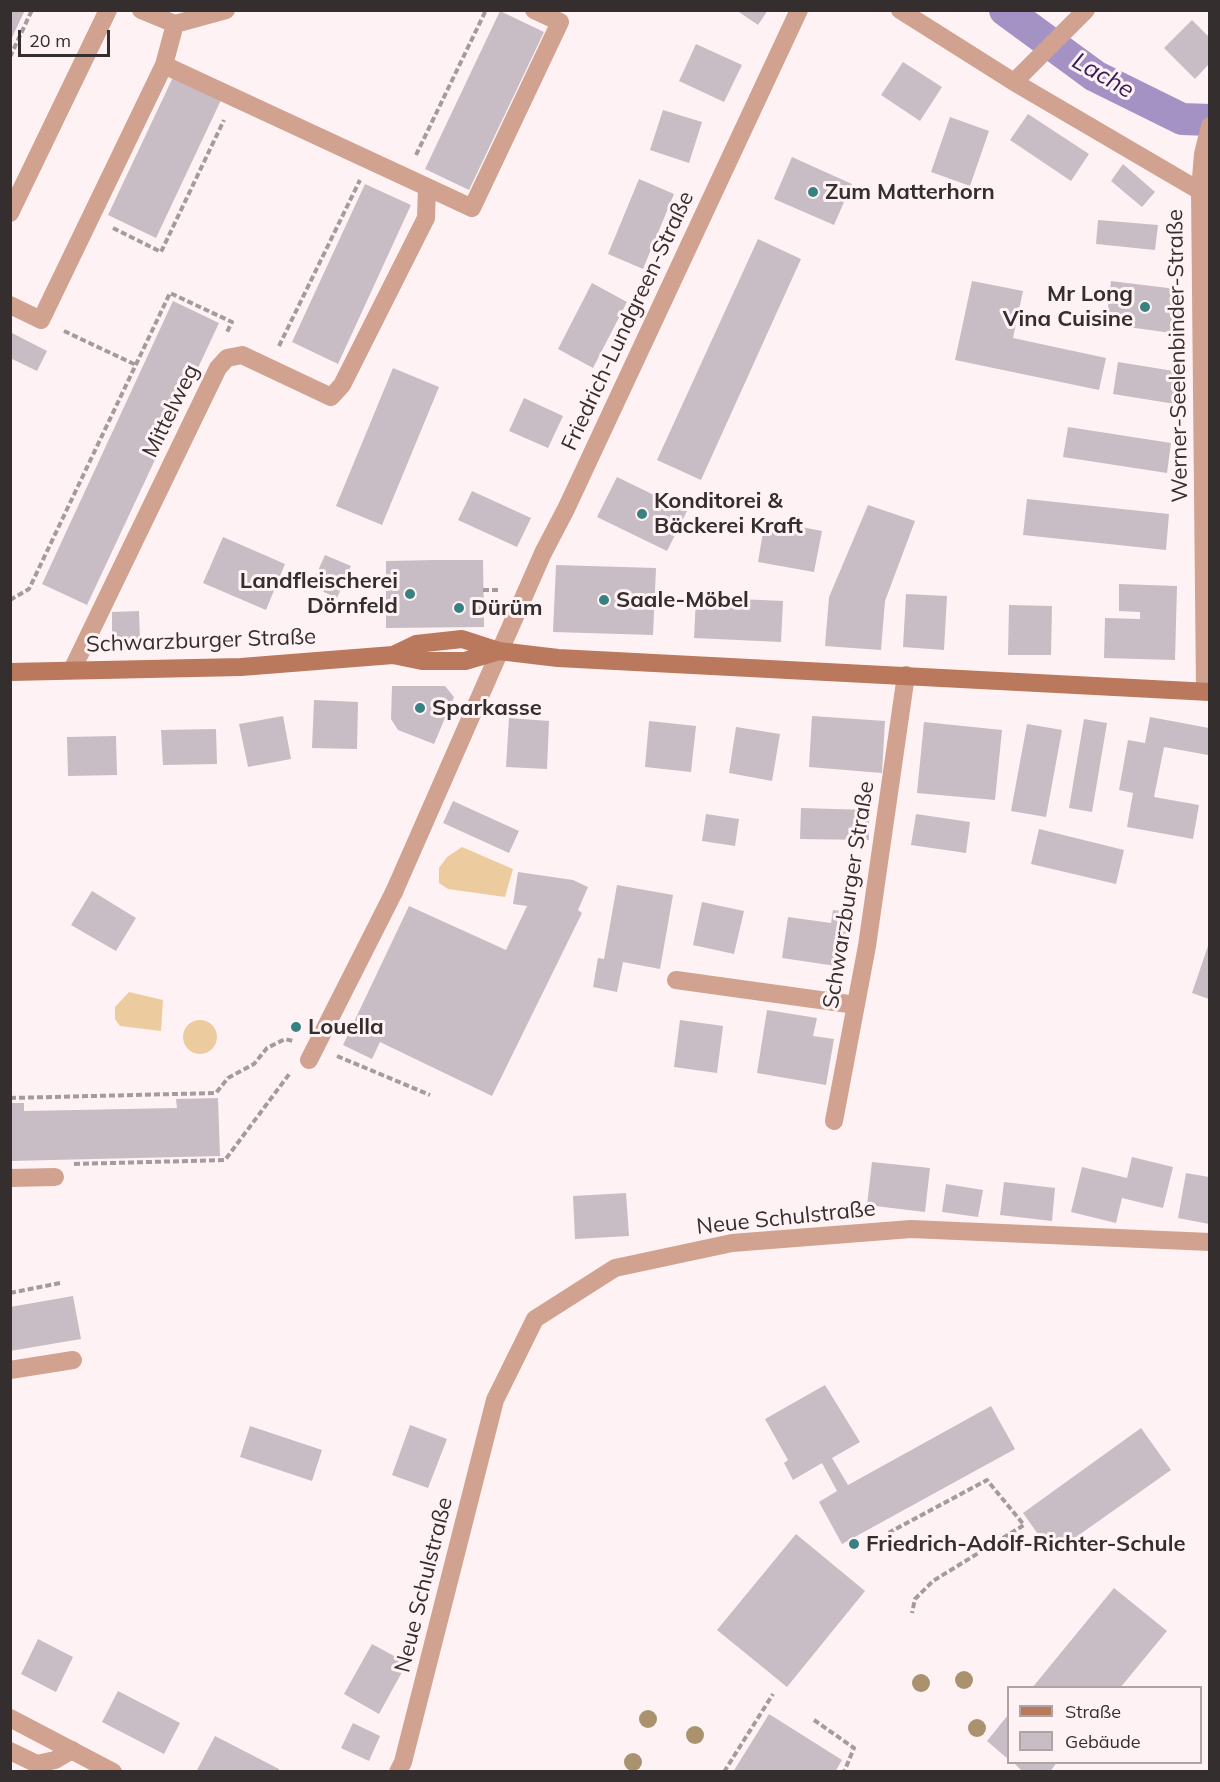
<!DOCTYPE html>
<html>
<head>
<meta charset="utf-8">
<style>
  body { margin:0 }
  #map { position:relative; width:1220px; height:1782px; overflow:hidden; background:#fff2f4; font-family:Mulish,sans-serif }
  canvas { display:block }
  .frame { position:absolute; inset:0; border:12px solid #342e2e; pointer-events:none }
  .legend { position:absolute; left:1007px; top:1686px; width:195px; height:78px; box-sizing:border-box; background:#fff2f4; border:2px solid #aea4a5; margin:0; padding:8px 10px; list-style:none; font-size:18px; color:#342e2e }
  .legend li { display:flex; align-items:center; gap:12px; height:30px }
  .legend b { width:30px; border:2px solid #aea4a5 }
  .scale { position:absolute; left:18px; top:30px; width:92px; height:27px; box-sizing:border-box; border:3px solid #342e2e; border-top:0; padding-left:8px; font-size:18px; line-height:21px; white-space:nowrap; color:#342e2e; -webkit-text-stroke:4px #fff2f4; paint-order:stroke }
</style>
</head>
<body>
<div id="map">
<canvas width="1220" height="1782"></canvas>
<div class="frame"></div>
<ul class="legend">
<li><b style="height:8px;background:#ba785c"></b>Straße</li>
<li><b style="height:16px;background:#c8bdc5"></b>Gebäude</li>
</ul>
<div class="scale">20 m</div>
</div>
<script>
const ctx = document.querySelector('canvas').getContext('2d');
ctx.lineJoin = 'round';
function fill(path, color) { ctx.fillStyle = color; ctx.fill(path, 'evenodd'); }
const poly = rows => new Path2D(rows.map(r => 'M' + r).join(''));
function strokePath(path, color, width, dash) { ctx.strokeStyle = color; ctx.lineWidth = width; ctx.lineCap = dash ? 'butt' : 'round'; ctx.setLineDash(dash || []); ctx.stroke(path); }
function label(font, color, halo, rows, align = 'center') {
  ctx.font = font + ' Mulish,sans-serif'; ctx.lineWidth = 6; ctx.setLineDash([]); ctx.textBaseline = 'middle'; ctx.strokeStyle = halo; ctx.fillStyle = color; for (const [text, x, y, turn = 0] of rows) {
    ctx.save(); ctx.translate(x, y); ctx.rotate((+turn || 0) * Math.PI / 180); ctx.textAlign = isNaN(turn) ? turn : align; if (halo) ctx.strokeText(text, 0, 0); ctx.fillText(text, 0, 0); ctx.restore();
  }
}
const green = poly([
  [462,847,513,869,505,897,448,889,439,883,439,868,447,857],
  [129,992,163,1000,161,1031,120,1026,115,1019,115,1007],
  '183 1037a17 17 0 1 1 34 0a17 17 0 1 1-34 0Z'
]);
const canal = poly([
  [1005,10,1095,76,1182,119,1210,120]
]);
const building = poly([
  [10,10,25,10,10,42],
  [736,10,768,10,758,25],
  [500,11,544,32,469,190,425,169],
  [1192,20,1209,37,1209,64,1195,79,1164,48],
  [696,44,742,65,724,102,679,81],
  [903,62,942,87,920,121,881,95],
  [174,75,222,98,156,238,108,215],
  [663,110,702,122,689,163,650,150],
  [1028,114,1089,154,1071,181,1010,140],
  [950,117,989,131,970,186,931,172],
  [792,157,852,184,834,225,774,199],
  [1123,164,1155,192,1142,207,1111,181],
  [639,179,674,194,643,269,608,254],
  [365,184,411,205,338,364,292,342],
  [1098,220,1158,225,1155,250,1096,244],
  [758,239,801,259,701,480,657,460],
  [972,281,1023,291,1013,338,1106,358,1099,390,955,360],
  [1111,281,1184,290,1179,334,1106,324],
  [592,283,627,302,593,368,558,349],
  [173,301,219,323,87,605,42,584],
  [10,332,47,351,37,371,10,358],
  [1118,362,1180,372,1175,404,1113,394],
  [393,368,439,387,382,525,336,506],
  [524,398,563,416,548,448,509,431],
  [1068,427,1171,443,1167,473,1063,457],
  [617,477,687,511,667,551,597,517],
  [472,491,531,518,517,547,458,520],
  [1027,499,1169,514,1166,550,1023,535],
  [868,505,915,521,885,601,881,650,825,646,829,597],
  [765,520,822,531,814,572,758,562],
  [223,537,285,564,266,610,203,583],
  [325,555,351,566,337,598,311,586],
  [435,560,483,560,484,627,386,628,386,561],
  [556,565,656,568,653,635,553,632],
  [1119,584,1177,586,1175,660,1104,658,1105,618,1140,619,1140,612,1119,611],
  [906,594,947,596,944,650,903,647],
  [696,597,783,601,781,642,694,638],
  [1009,605,1052,606,1051,655,1008,655],
  [139,611,140,640,112,640,112,612],
  [392,686,445,686,454,697,434,744,398,730,391,719],
  [314,700,358,702,357,749,312,748],
  [283,716,291,759,248,767,239,724],
  [812,716,885,721,882,773,809,767],
  [1150,717,1209,728,1208,755,1164,747,1154,797,1199,805,1193,839,1127,827,1133,793,1119,790,1128,740,1145,743],
  [509,718,549,721,547,769,506,767],
  [1084,719,1107,723,1092,812,1069,808],
  [649,721,696,726,691,772,645,767],
  [924,722,1002,730,995,800,917,793],
  [1027,724,1062,730,1046,817,1011,811],
  [736,727,780,734,772,781,729,773],
  [216,729,217,764,163,765,161,730],
  [116,736,117,775,68,776,67,737],
  [453,801,519,831,509,853,443,823],
  [801,808,869,810,869,840,800,839],
  [706,814,739,819,735,846,702,841],
  [916,814,970,822,966,853,911,845],
  [1039,829,1124,850,1116,884,1031,864],
  [518,872,573,880,588,887,578,910,582,913,492,1096,380,1042,372,1059,343,1045,409,906,506,950,527,906,513,904],
  [617,885,673,895,660,969,623,962,617,992,593,987,598,958,604,959],
  [92,891,136,918,116,951,71,925],
  [702,902,744,911,734,954,693,945],
  [833,910,850,912,843,967,782,958,788,917,831,923],
  [1209,943,1209,999,1192,993],
  [767,1010,817,1018,813,1036,834,1039,826,1085,757,1073],
  [680,1020,723,1026,717,1073,674,1067],
  [218,1098,220,1156,10,1161,10,1103,24,1103,24,1111,177,1108,176,1099],
  [1132,1157,1173,1167,1163,1208,1122,1198,1116,1223,1071,1212,1082,1167,1127,1178],
  [872,1162,930,1168,925,1212,867,1205],
  [1186,1173,1209,1177,1209,1224,1178,1218],
  [1004,1182,1055,1188,1052,1221,1000,1215],
  [946,1184,983,1190,978,1217,942,1212],
  [626,1193,629,1236,575,1239,573,1196],
  [73,1296,81,1339,10,1351,10,1307],
  [825,1385,860,1442,832,1458,848,1485,991,1406,1015,1449,842,1544,819,1502,837,1491,822,1463,793,1480,784,1463,788,1460,765,1419],
  [410,1425,447,1439,428,1488,392,1475],
  [250,1426,322,1450,312,1481,240,1457],
  [1141,1428,1171,1470,1052,1554,1023,1513],
  [796,1534,865,1591,787,1687,717,1630],
  [1114,1588,1167,1631,1120,1688,1032,1688],
  [38,1639,73,1657,56,1692,21,1674],
  [372,1644,407,1663,379,1714,344,1694],
  [118,1691,180,1723,164,1754,102,1722],
  [769,1714,842,1760,835,1772,733,1772],
  [1008,1715,1008,1759,987,1741],
  [353,1723,380,1736,369,1761,341,1748],
  [215,1736,279,1769,278,1772,196,1772],
  [1013,1762,1057,1762,1050,1772,1023,1772]
]);
const path = poly([
  [10,57,32,10],
  [416,155,486,10],
  [113,228,161,252,224,120],
  [64,331,136,365],
  [279,346,360,180],
  [483,590,499,590],
  [10,600,29,589,170,293,232,322,226,334],
  [337,1056,430,1095],
  [10,1098,216,1093,228,1078,254,1064,267,1048,285,1039,293,1041],
  [74,1164,225,1160,290,1073],
  [10,1293,60,1283],
  [891,1543,890,1532,987,1480,1024,1525,933,1581,915,1599,912,1613],
  [814,1720,854,1748,844,1772],
  [724,1772,773,1694]
]);
const lane = poly([
  [309,1060,394,892],
  [10,1178,55,1177],
  [10,1751,37,1764,55,1760,72,1750]
]);
const street = poly([
  [141,10,175,24,226,10],
  [900,10,1014,82,1200,191],
  [1014,82,1086,10],
  [427,187,472,208,560,22,534,10],
  [10,213,108,10],
  [10,305,41,320,164,65,175,24],
  [72,670,218,368,227,358,242,355,331,397,342,385,426,218,427,187,164,65],
  [1205,691,1200,191,1203,154,1210,126],
  [394,892,543,553,566,509,799,10],
  [676,980,856,1005],
  [834,1121,867,946,906,675],
  [10,1370,73,1360],
  [10,1718,113,1772],
  [398,1772,403,1762,495,1400,535,1319,615,1268,732,1243,911,1229,1210,1242]
]);
const secondary = poly([
  [393,655,416,644,462,639,499,651,558,658,1210,692],
  [10,672,241,667,393,655,422,661,465,661,499,651]
]);
const trees = [
  [964,1680],
  [921,1683],
  [648,1719],
  [977,1728],
  [695,1735],
  [633,1762]
];
const markers = [
  [813,192,6,"#388183"],
  [1145,307,6,"#388183"],
  [642,514,6,"#388183"],
  [410,594,6,"#388183"],
  [604,600,6,"#388183"],
  [459,608,6,"#388183"],
  [420,708,6,"#388183"],
  [296,1027,6,"#388183"],
  [854,1544,6,"#388183"]
];
const poiNames = [
  ["Zum Matterhorn",825,192],
  ["Mr Long",1133,294,"right"],
  ["Vina Cuisine",1133,319,"right"],
  ["Konditorei &",654,501],
  ["Bäckerei Kraft",654,526],
  ["Landfleischerei",398,581,"right"],
  ["Dörnfeld",398,606,"right"],
  ["Saale-Möbel",616,600],
  ["Dürüm",471,608],
  ["Sparkasse",432,708],
  ["Louella",308,1027],
  ["Friedrich-Adolf-Richter-Schule",866,1544]
];
const streetNames = [
  ["Friedrich-Lundgreen-Straße",628,321,-65],
  ["Werner-Seelenbinder-Straße",1178,356,-91],
  ["Mittelweg",171,411,-64],
  ["Schwarzburger Straße",201,641,-2],
  ["Schwarzburger Straße",849,895,-81],
  ["Neue Schulstraße",786,1218,-6],
  ["Neue Schulstraße",424,1585,-76]
];
const waterNames = [
  ["Lache",1103,76,30]
];
fill(green, '#eccc9e');
strokePath(canal, '#a492c5', 32);
fill(building, '#c8bdc5');
strokePath(path, '#a59b9c', 4, [6, 3]);
strokePath(lane, '#d0a28f', 18);
strokePath(street, '#d0a28f', 18);
strokePath(secondary, '#ba785c', 18);
ctx.fillStyle = '#aa926f';
for (const [x, y] of trees) { ctx.beginPath(); ctx.arc(x, y, 9, 0, 2 * Math.PI); ctx.fill(); }
for (const [x, y, r, color] of markers) { const dot = new Path2D(); dot.arc(x, y, r, 0, 2 * Math.PI); ctx.fillStyle = color; ctx.fill(dot); strokePath(dot, '#fff2f4', 2); }
label('bold 22px', '#342e2e', '#fff2f4', poiNames, 'left');
label('22px', '#342e2e', '#fff2f4', streetNames);
label('italic 24px', '#371b58', '#fff2f4', waterNames);
</script>
</body>
</html>
